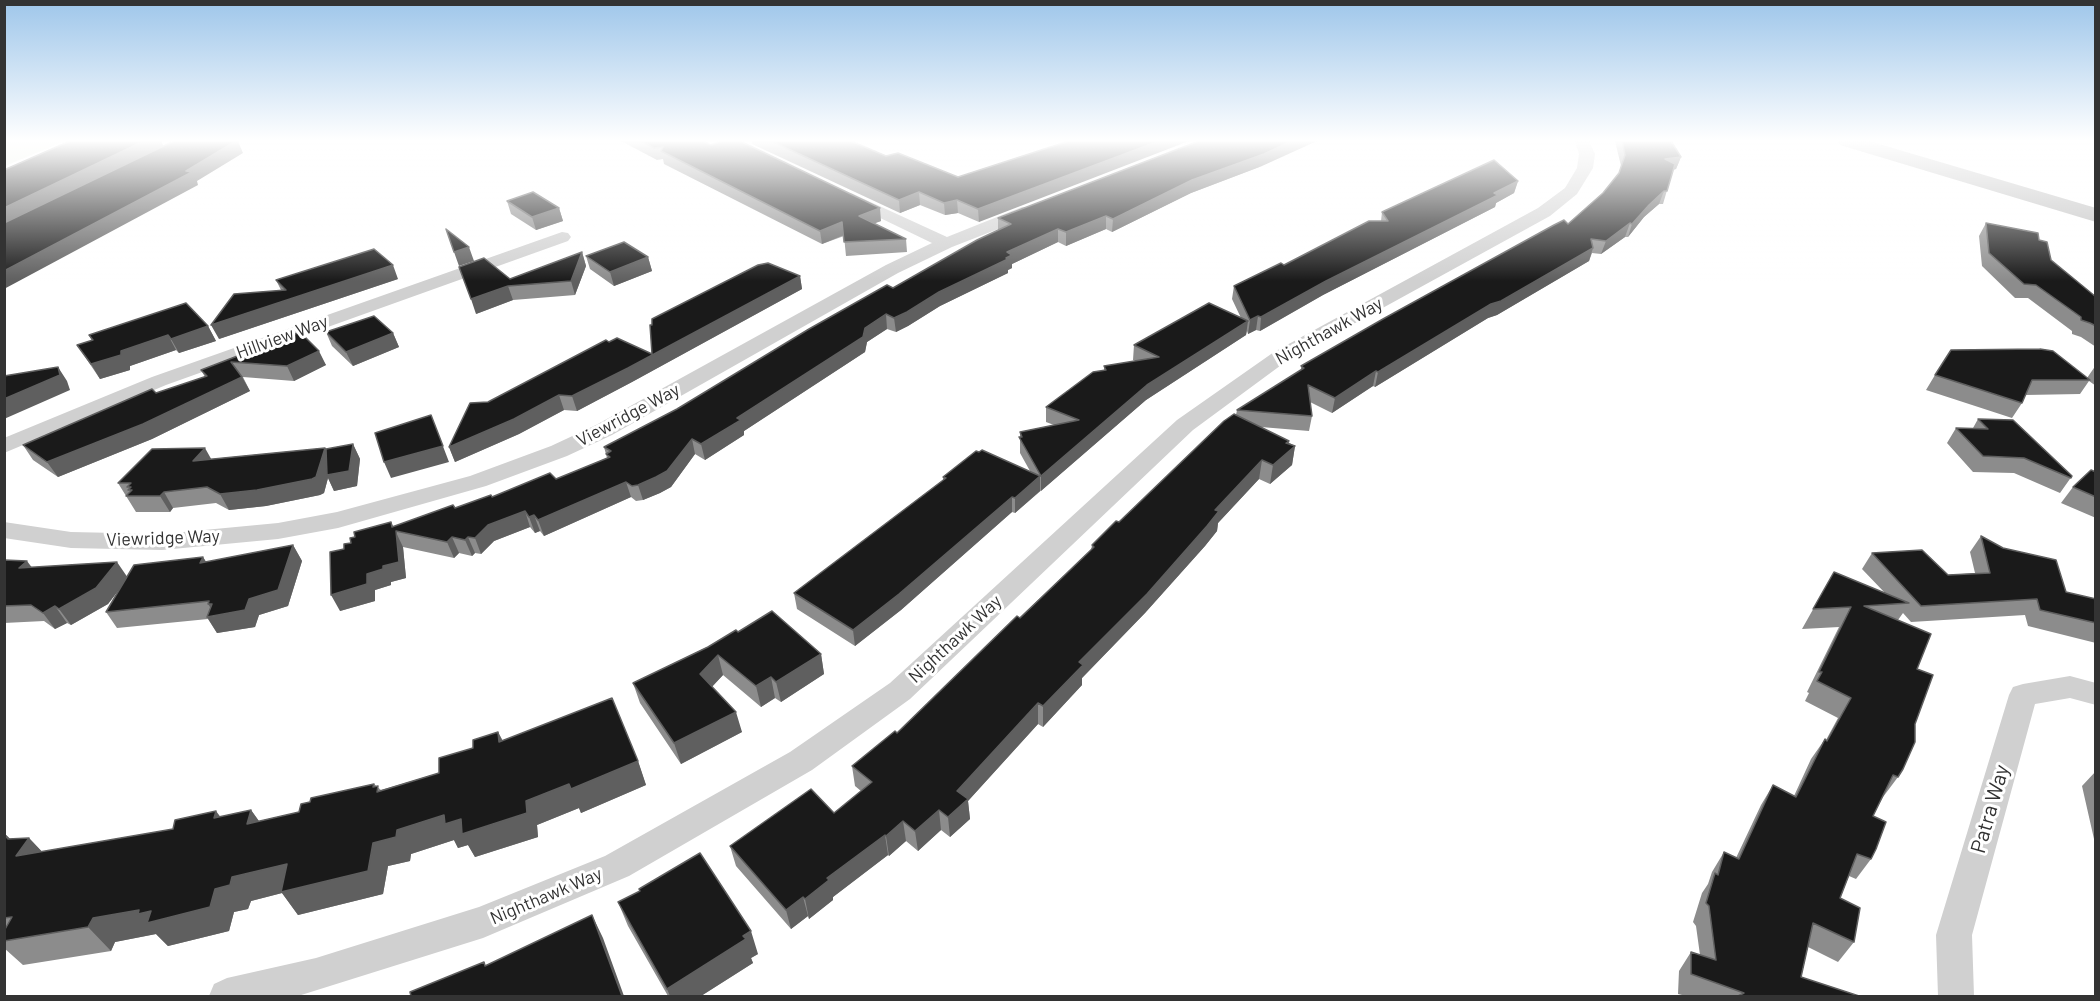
<!DOCTYPE html>
<html>
<head>
<meta charset="utf-8">
<style>
  body { margin:0 }
  #map { position:relative; width:2100px; height:1001px; overflow:hidden; background:#fff; font-family:Barlow,sans-serif }
  canvas { display:block }
  .frame { position:absolute; inset:0; border:6px solid #333; pointer-events:none }
</style>
</head>
<body>
<div id="map">
<canvas width="2100" height="1001"></canvas>
<div class="frame"></div>
</div>
<script>
const ctx = document.querySelector('canvas').getContext('2d');
ctx.lineJoin = 'round';
function fill(path, color) { ctx.fillStyle = color; ctx.fill(path, 'evenodd'); }
const poly = rows => new Path2D(rows.map(r => 'M' + r).join(''));
function strokePath(path, color, width, dash) { ctx.strokeStyle = color; ctx.lineWidth = width; ctx.lineCap = dash ? 'butt' : 'round'; ctx.setLineDash(dash || []); ctx.stroke(path); }
function label(font, color, halo, rows, align = 'center') {
  ctx.font = font + ' Barlow,sans-serif'; ctx.lineWidth = 6; ctx.setLineDash([]); ctx.textBaseline = 'middle'; ctx.strokeStyle = halo; ctx.fillStyle = color; for (const [text, x, y, turn = 0] of rows) {
    ctx.save(); ctx.translate(x, y); ctx.rotate((+turn || 0) * Math.PI / 180); ctx.textAlign = isNaN(turn) ? turn : align; if (halo) ctx.strokeText(text, 0, 0); ctx.fillText(text, 0, 0); ctx.restore();
  }
}
const green = poly([
  [5,141,65,141,5,166]
]);
const street = poly([
  [1575,141,1589,141,1595,154,1593,168,1577,194,1550,216,1288,360,1193,430,910,699,812,770,629,876,483,938,298,996,209,996,214,984,227,978,316,958,479,907,605,856,790,752,890,683,1177,420,1274,352,1538,208,1565,188,1577,168,1579,154,1575,141],
  [851,193,947,237,1022,207,1034,207,1036,211,1034,215,952,247,898,273,612,435,567,456,486,486,338,528,278,539,162,550,71,548,4,538,4,522,71,532,162,534,278,523,337,512,470,476,551,446,596,425,886,265,932,243,845,201,843,198,851,193],
  [562,232,568,233,571,237,568,241,166,385,4,453,4,438,152,377,562,232],
  [2070,676,2096,683,2096,705,2070,698,2035,704,1972,935,1974,996,1938,996,1936,935,2009,695,2013,687,2023,684,2070,676]
]);
const secondary = poly([
  [1837,141,1869,141,2096,208,2096,222,1840,145,1837,141]
]);
const wall = poly([
  [621,141,703,141,881,221,874,223,906,239,907,252,846,256,844,236,822,244,664,164,663,159,657,160],
  [752,141,851,141,886,156,958,177,1069,141,979,222,958,213,945,215,920,205,900,213,752,144],
  [1615,141,1671,141,1681,157,1676,169,1673,170,1663,204,1659,204,1644,217,1628,237,1625,237,1601,254,1592,253,1589,261,1497,315,1488,318,1375,387,1373,386,1332,413,1310,402,1312,416,1309,431,1261,427,1295,446,1292,465,1270,484,1259,479,1218,523,1217,531,1205,546,1145,613,1082,678,1082,685,1043,727,1038,724,968,801,970,819,950,837,941,830,918,851,906,841,889,856,888,855,833,897,833,900,809,919,808,916,791,929,736,866,730,846,834,813,861,791,855,786,852,766,897,733,1091,550,1092,545,1119,522,1236,415,1237,410,1301,370,1301,366,1568,224,1603,193,1619,173,1621,166],
  [1262,166,1191,193,1112,232,1106,229,1066,246,1058,242,1012,264,1012,268,1008,270,1008,273,940,306,908,326,896,332,887,329,867,342,865,352,744,431,744,435,705,460,695,454,671,487,660,493,643,500,636,501,631,497,544,536,540,531,535,533,530,527,494,541,481,554,475,553,472,556,459,553,454,558,403,547,406,578,391,582,391,585,375,590,375,601,340,611,344,549,393,527,492,497,556,479,607,458,604,447,677,409,998,230,998,218],
  [1518,181,1514,193,1496,203,1495,207,1323,295,1260,331,1256,330,1248,334,1247,331,1246,335,1146,400,1015,513,1012,512,901,610,855,646,797,609,794,593,943,480,943,477,1030,471,1020,453,1020,432,1054,425,1046,422,1046,407,1104,371,1104,366,1136,361,1133,360,1134,345,1241,318,1232,299,1234,286,1284,265,1381,221,1382,212],
  [507,201,559,208,563,221,536,230,511,214],
  [1986,223,2039,240,2051,260,2096,297,2096,347,2081,337,2072,334,2072,331,2028,298,2015,298,1982,266,1979,236],
  [582,252,586,266,575,295,513,300,476,314,510,279],
  [586,256,648,257,652,271,614,286,590,269],
  [800,276,802,289,632,382,577,411,564,410,519,434,455,462,449,447,488,402,652,354],
  [398,279,219,339,281,290,276,280],
  [208,326,216,341,179,353,176,350,130,366,130,370,100,379,77,345,92,341,89,335],
  [300,332,326,365,294,381,243,377,250,391,152,439,58,477,33,460,23,445,156,393,205,377,201,370],
  [326,332,393,333,399,347,353,366,332,346],
  [2096,365,2096,386,2089,381,2080,394,2025,395,2022,403,2012,418,1926,390,1935,375,2087,378],
  [1978,419,2072,476,2060,493,2014,473,1973,472,1947,443,1956,428,1973,428],
  [353,444,360,459,357,486,334,491,328,478,324,493,320,495,266,506,229,510,216,503,173,508,170,512,136,512,118,483,211,459,325,448,326,449],
  [2096,472,2096,518,2061,503,2073,487],
  [1981,536,2066,592,2096,599,2096,643,2028,626,2025,615,1911,622,1903,613,1898,620,1917,669,1915,724,1898,777,1883,797,1873,816,1871,859,1856,879,1849,876,1840,898,1854,942,1838,962,1808,947,1801,977,1859,996,1686,996,1678,994,1679,971,1691,952,1700,955,1696,926,1693,922,1702,893,1708,884,1712,872,1724,852,1736,858,1761,805,1773,785,1794,796,1811,759,1825,739,1826,740,1838,718,1805,701,1809,693,1807,692,1839,627,1802,629,1834,572,1885,593,1862,569,1872,553,1948,575,1975,573,1970,552],
  [293,545,302,561,288,606,259,615,255,627,217,633,208,619,117,628,106,612,121,587,108,604,71,625,67,623,55,629,44,621,4,623,4,560,32,567,127,577,203,557,206,562],
  [738,632,821,654,824,674,781,702,775,698,761,707,723,675,712,687,742,732,681,764,640,703,633,683],
  [498,732,503,741,638,761,646,785,581,813,579,808,537,825,538,837,475,857,468,845,458,848,454,840,411,854,410,861,388,866,383,894,298,915,282,893,251,901,248,909,234,912,229,931,168,946,156,934,115,942,111,951,23,965,4,948,4,833,10,839,29,838,42,852,173,829,251,810,259,821,299,812,310,802,374,784,381,790,439,773],
  [2096,771,2096,839,2094,839,2082,786],
  [618,902,758,954,751,958,753,963,701,996,668,996,628,926]
]);
const shadedWall = poly([
  [144,141,161,141,164,147,4,225,4,208],
  [236,141,238,141,243,153,197,181,198,185,4,289,4,271,186,171],
  [1159,141,1189,141,979,222,978,209],
  [1292,141,1317,141,1262,166,1191,193,1112,232,1113,219,1192,180],
  [1681,157,1676,169,1661,172,1665,159],
  [1518,181,1514,193,1496,203,1495,207,1323,295,1260,331,1261,317,1326,281],
  [1664,191,1659,204,1644,217,1628,237,1632,224,1649,205],
  [919,192,920,205,900,213,899,200],
  [957,200,958,213,945,215,944,203],
  [559,208,563,221,536,230,532,217],
  [880,208,881,221,860,229,859,216],
  [1106,216,1106,229,1066,246,1066,232],
  [842,222,844,235,822,244,820,231],
  [1630,223,1625,237,1601,254,1606,241],
  [1058,229,1058,242,1012,264,1012,268,1008,270,1008,273,940,306,908,326,896,332,894,318,1007,252],
  [469,247,474,261,459,266,454,252],
  [1593,248,1589,261,1497,315,1488,318,1375,387,1378,372,1491,304],
  [582,252,586,266,575,295,571,281],
  [648,257,652,271,614,286,610,272],
  [393,265,398,279,219,339,211,325],
  [800,276,802,289,632,382,577,411,572,396],
  [508,286,513,300,476,314,471,299],
  [886,314,887,329,867,342,865,352,744,431,744,435,705,460,701,444,865,328],
  [1258,316,1256,330,1248,334,1250,320],
  [1248,321,1246,335,1146,400,1041,491,1041,476,1147,385],
  [208,326,216,341,179,353,171,339],
  [393,333,399,347,353,366,346,352],
  [168,335,176,350,130,366,130,370,100,379,91,364,121,351],
  [319,351,326,365,294,381,287,366],
  [58,367,67,381,70,390,4,419,4,399],
  [1376,371,1373,386,1332,413,1335,398],
  [242,377,250,391,152,439,58,477,47,462],
  [559,395,564,410,519,434,455,462,449,447],
  [431,415,449,462,391,478,384,462],
  [692,439,695,454,671,487,660,493,643,500,638,485],
  [1289,441,1287,453,1295,446,1292,465,1270,484,1273,465,1286,443],
  [353,444,360,459,357,486,334,491,328,478,324,493,320,495,266,506,229,510,220,494,325,448,333,463],
  [205,448,214,464,193,461],
  [1262,460,1259,479,1218,523,1217,531,1205,546,1145,613,1082,678,1082,685,1043,727,1043,706,1079,662,1215,510],
  [1040,476,1040,491,1015,513,1015,498],
  [626,482,631,497,544,536,538,520],
  [164,492,173,508,170,512,160,496],
  [1012,497,1012,512,901,610,855,646,853,630],
  [525,511,530,527,494,541,481,554,475,538,488,525],
  [534,515,540,531,535,533,529,517],
  [391,522,403,547,406,578,391,582,391,585,375,590,375,601,340,611,331,595,367,574,383,566,392,527],
  [452,537,459,553,454,558,447,542],
  [468,537,475,553,472,556,465,540],
  [293,545,302,561,288,606,259,615,255,627,217,633,207,617,216,616,208,604,249,599],
  [203,557,213,573,200,563],
  [27,561,39,577,19,568],
  [117,562,128,578,108,604,71,625,59,609],
  [55,606,67,623,55,629,43,613],
  [821,654,824,674,781,702,776,682],
  [718,655,723,675,705,694,700,674],
  [771,677,775,698,761,707,756,686],
  [1038,703,1038,724,968,801,970,819,950,837,948,817,957,791],
  [736,712,742,732,681,764,674,743],
  [498,732,510,756,499,742],
  [638,761,646,785,581,813,579,808,537,825,538,837,475,857,468,845,458,848,454,840,411,854,410,861,388,866,383,894,298,915,282,893,251,901,248,909,234,912,229,931,168,946,156,934,115,942,111,951,88,927,93,918,215,889,232,877,373,843,397,830,444,815,526,801,569,784],
  [251,810,268,834,247,824],
  [939,810,941,830,918,851,915,831],
  [216,811,234,835,214,818],
  [903,821,906,841,889,856,886,836],
  [4,833,21,849,29,838,51,861,16,856],
  [885,835,888,855,833,897,833,900,809,919,805,899,827,878],
  [803,897,808,916,791,929,786,910],
  [592,915,603,938,624,996,622,996],
  [751,931,758,954,751,958,753,963,701,996,670,996,667,989]
]);
const building = poly([
  [70,141,144,141,4,208,4,170,70,141],
  [174,141,236,141,186,171,192,172,4,271,4,223,174,141],
  [641,141,703,141,711,145,722,141,740,141,880,208,859,216,906,239,844,242,842,222,820,231,661,151,663,147,654,148,641,141],
  [771,141,851,141,886,156,898,153,958,177,1069,141,1159,141,978,209,957,200,944,203,919,192,899,200,771,141],
  [1199,141,1292,141,1264,154,1192,180,1113,219,1106,216,1066,232,1058,229,1007,252,1012,255,1006,258,1008,259,939,292,907,312,894,318,886,314,865,328,863,337,737,418,741,420,701,444,692,439,667,471,656,477,638,485,632,486,626,482,538,520,534,515,529,517,525,511,488,525,475,538,468,537,465,540,452,537,447,542,396,531,399,562,383,566,383,569,367,574,367,584,331,595,330,552,344,549,344,544,351,543,350,538,355,537,354,532,391,522,392,527,453,505,455,508,491,495,492,497,550,473,556,479,610,457,606,454,611,451,604,447,677,409,809,329,887,285,893,288,977,240,1011,224,998,218,1199,141],
  [1622,141,1671,141,1681,157,1665,159,1675,164,1667,191,1664,191,1649,205,1632,224,1630,223,1606,241,1591,239,1593,248,1501,301,1491,304,1378,372,1376,371,1335,398,1308,385,1312,416,1237,410,1304,368,1301,366,1383,319,1554,225,1564,220,1568,224,1603,193,1619,173,1625,155,1622,141],
  [1494,160,1518,181,1494,193,1498,195,1326,281,1261,317,1258,316,1250,320,1234,286,1281,263,1284,265,1369,221,1388,221,1382,212,1494,160],
  [533,192,559,208,532,217,507,201,533,192],
  [1986,223,2038,233,2039,240,2047,242,2051,260,2096,297,2096,326,2090,323,2081,320,2081,317,2036,285,2024,284,1989,253,1986,223],
  [446,229,469,247,454,252,446,229],
  [624,242,648,257,610,272,586,256,624,242],
  [374,249,393,265,211,325,234,294,286,290,276,280,374,249],
  [582,252,571,281,508,286,471,299,459,267,484,258,510,279,582,252],
  [768,263,800,276,628,368,572,396,559,395,514,419,449,447,470,403,488,402,606,340,609,342,617,338,652,354,650,325,652,325,652,319,758,265,768,263],
  [186,303,208,326,171,339,168,335,121,351,121,355,91,364,77,345,93,340,89,335,186,303],
  [1209,303,1248,321,1147,385,1041,476,1019,437,1022,437,1020,432,1079,420,1046,407,1093,372,1106,370,1104,366,1159,357,1134,345,1209,303],
  [374,316,393,333,346,352,326,332,374,316],
  [300,332,319,351,287,366,231,362,242,377,143,424,47,462,23,445,152,389,156,393,207,376,201,370,300,332],
  [2040,349,2053,351,2090,380,2032,380,2022,403,1935,375,1951,350,2040,349],
  [58,367,60,375,4,399,4,376,58,367],
  [1234,414,1289,441,1286,443,1295,446,1273,465,1262,460,1215,510,1219,511,1207,526,1147,594,1079,662,1083,665,1043,706,1038,703,957,791,968,799,948,817,939,810,915,831,903,821,886,836,885,835,827,878,829,880,805,899,803,897,786,910,730,846,811,789,834,813,872,782,852,766,895,731,897,733,1017,616,1020,618,1094,547,1092,545,1116,521,1119,522,1224,421,1234,414],
  [431,415,443,446,384,462,375,433,431,415],
  [1978,419,2013,420,2072,476,2071,478,2024,458,1983,456,1956,428,1988,429,1978,419],
  [353,444,349,471,327,475,326,449,353,444],
  [205,448,193,461,325,448,316,477,312,479,257,490,220,494,207,487,164,492,160,496,126,496,132,490,128,490,131,487,127,487,131,483,118,483,152,449,205,448],
  [982,450,1040,476,1015,498,1012,497,899,594,853,630,794,593,946,478,943,477,976,451,979,452,982,450],
  [2091,470,2096,472,2096,497,2073,487,2091,470],
  [1981,536,2003,548,2056,560,2066,592,2096,599,2096,623,2040,610,2037,599,1921,606,1872,553,1922,550,1948,575,1990,573,1981,536],
  [293,545,278,590,249,599,245,610,207,617,212,604,208,604,209,601,106,612,134,565,203,557,200,563,293,545],
  [4,560,27,561,19,568,117,562,96,588,59,609,55,606,43,613,31,605,4,606,4,560],
  [1834,572,1909,603,1864,606,1931,634,1917,669,1933,675,1915,724,1915,742,1903,769,1898,777,1893,775,1873,816,1886,822,1876,849,1871,859,1857,854,1840,898,1860,908,1854,942,1813,923,1801,977,1859,996,1738,996,1744,993,1691,974,1691,952,1716,960,1709,906,1706,903,1715,873,1718,875,1724,852,1739,859,1773,785,1796,797,1825,739,1827,741,1851,698,1817,681,1822,672,1819,672,1851,607,1813,609,1834,572],
  [772,611,821,654,776,682,771,677,756,686,718,655,700,674,736,712,674,743,633,683,708,647,736,630,738,632,772,611],
  [612,698,638,761,571,789,569,784,526,801,527,813,462,834,461,819,445,824,444,815,397,830,396,837,373,843,368,871,281,892,287,864,232,877,230,885,215,889,210,907,147,923,151,911,138,914,139,910,93,918,88,927,4,941,4,931,12,917,4,918,4,834,8,839,29,838,16,856,173,829,175,820,216,811,214,818,251,810,247,824,299,812,301,804,310,802,311,798,374,784,373,787,378,786,377,792,439,773,439,758,473,748,473,740,498,732,499,742,612,698],
  [700,853,751,931,743,936,746,939,667,989,618,902,640,891,639,889,700,853],
  [592,915,622,996,411,996,410,992,484,962,485,966,592,915]
]);
const streetNames = [
  ["Nighthawk Way",1329,331,-29],
  ["Hillview Way",282,337,-20],
  ["Viewridge Way",628,415,-28],
  ["Viewridge Way",163,538,-2],
  ["Nighthawk Way",955,639,-43],
  ["Nighthawk Way",546,896,-23]
];
const nearStreetnames = [
  ["Patra Way",1990,809,-74]
];
fill(green, '#e6ecdf');
fill(street, '#d0d0d0');
fill(secondary, '#bdbdbd');
fill(wall, '#8c8c8c');
fill(shadedWall, '#5f5f5f');
fill(building, '#1a1a1a');
strokePath(building, '#5f5f5f', 1.5);
const sky = ctx.createLinearGradient(0, 0, 0, 281);
sky.addColorStop(0, '#9ec6ea');
sky.addColorStop(0.5, '#fff');
sky.addColorStop(1, '#ffffff00');
ctx.fillStyle = sky;
ctx.fillRect(0, 0, 2100, 281);
label('18px', '#333', '#fff', streetNames);
label('21px', '#333', '#fff', nearStreetnames);
</script>
</body>
</html>
